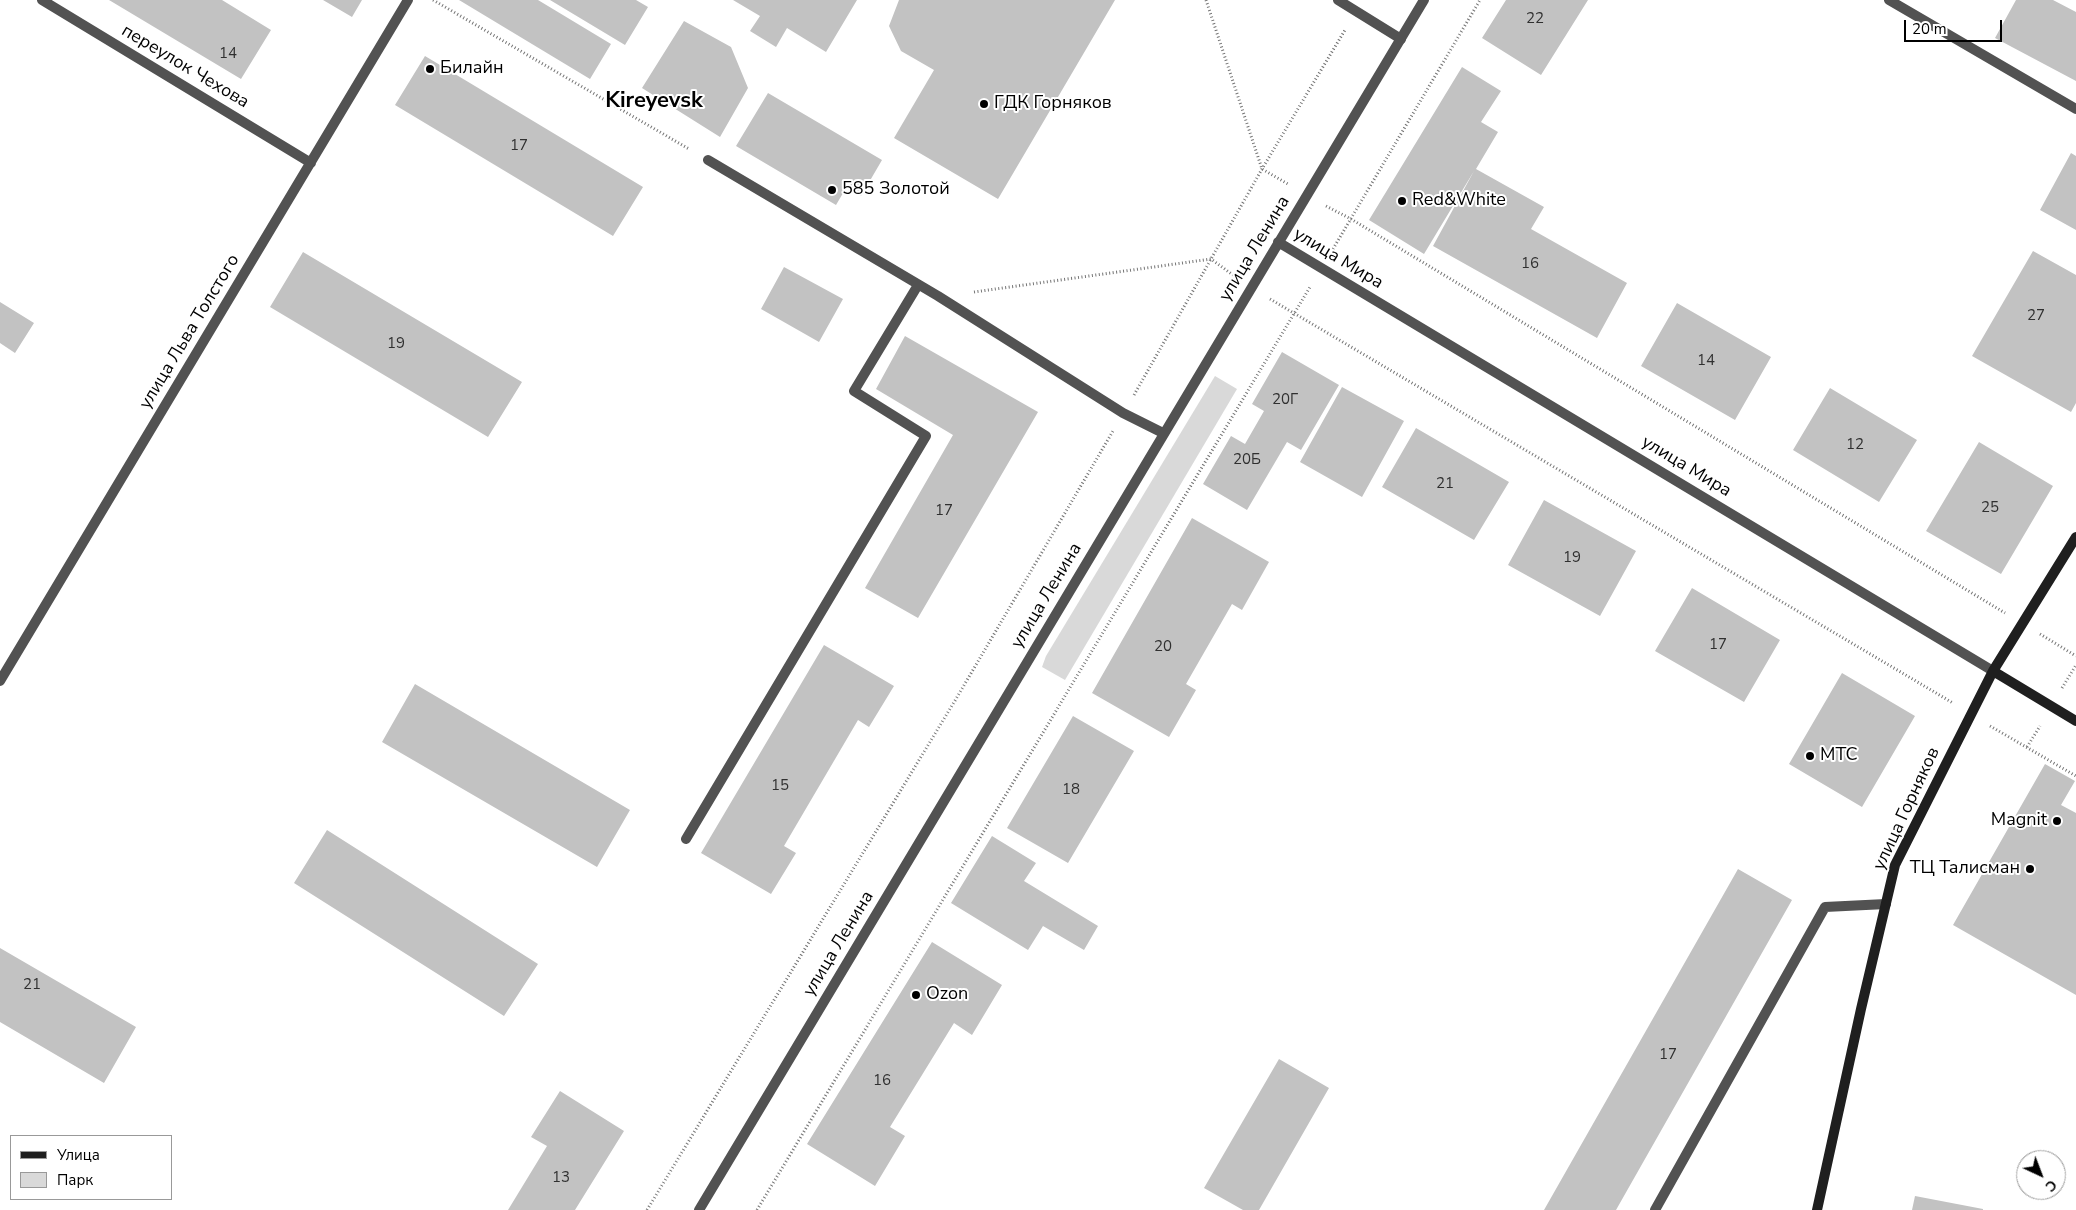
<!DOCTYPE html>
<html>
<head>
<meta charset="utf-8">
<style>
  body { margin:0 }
  #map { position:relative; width:2076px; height:1210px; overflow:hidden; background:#fff; font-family:"Nunito Sans",sans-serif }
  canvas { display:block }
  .legend { position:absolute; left:10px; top:1135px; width:162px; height:65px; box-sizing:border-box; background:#fff; border:1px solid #999; margin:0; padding:6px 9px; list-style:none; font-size:15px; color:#000 }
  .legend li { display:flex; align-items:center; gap:10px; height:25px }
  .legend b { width:25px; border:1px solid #999 }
  .north { position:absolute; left:2016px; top:1150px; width:50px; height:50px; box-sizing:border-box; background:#fff; border:1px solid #999; border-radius:50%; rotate:137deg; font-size:14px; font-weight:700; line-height:20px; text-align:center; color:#000 }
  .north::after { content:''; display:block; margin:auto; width:18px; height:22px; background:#000; clip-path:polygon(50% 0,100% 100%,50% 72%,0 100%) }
  .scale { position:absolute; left:1904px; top:20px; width:98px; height:22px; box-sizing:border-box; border:2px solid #000; border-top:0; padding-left:6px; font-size:15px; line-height:18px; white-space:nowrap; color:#000; -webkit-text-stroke:4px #fff; paint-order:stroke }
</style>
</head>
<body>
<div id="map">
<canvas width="2076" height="1210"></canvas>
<ul class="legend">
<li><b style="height:6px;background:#1f1f1f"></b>Улица</li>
<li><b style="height:14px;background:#d9d9d9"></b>Парк</li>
</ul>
<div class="north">С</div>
<div class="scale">20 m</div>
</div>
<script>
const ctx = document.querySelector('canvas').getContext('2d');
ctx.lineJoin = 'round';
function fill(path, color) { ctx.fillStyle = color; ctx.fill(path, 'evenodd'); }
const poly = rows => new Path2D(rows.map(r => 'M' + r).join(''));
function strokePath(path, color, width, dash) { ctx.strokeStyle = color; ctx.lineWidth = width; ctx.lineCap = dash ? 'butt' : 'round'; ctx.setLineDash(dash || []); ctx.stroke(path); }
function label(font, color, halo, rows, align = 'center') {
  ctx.font = font + ' "Nunito Sans",sans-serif'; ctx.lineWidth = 4; ctx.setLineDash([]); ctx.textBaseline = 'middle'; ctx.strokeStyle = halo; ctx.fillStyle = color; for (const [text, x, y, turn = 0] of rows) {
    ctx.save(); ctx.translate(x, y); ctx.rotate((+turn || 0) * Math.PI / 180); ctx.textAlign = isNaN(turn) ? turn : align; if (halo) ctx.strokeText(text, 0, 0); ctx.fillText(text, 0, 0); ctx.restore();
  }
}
const green = poly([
  [1215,376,1237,389,1065,680,1042,667,1046,656]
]);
const building = poly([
  [109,0,222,0,271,30,241,79],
  [323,0,362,0,352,17],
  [459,0,538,0,611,44,590,79],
  [550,0,636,0,648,7,625,45],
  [733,0,857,0,826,52,787,28,776,47,750,31,760,16],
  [899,0,1115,0,998,199,894,138,934,70,901,51,889,26],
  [1506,0,1588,0,1541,75,1482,38],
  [2016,0,2053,0,2076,12,2076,81,1995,38],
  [684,21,731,47,748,88,720,137,642,88],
  [425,56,643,187,613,236,395,105],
  [1462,67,1501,91,1481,122,1498,132,1476,169,1544,207,1531,229,1627,283,1597,338,1433,246,1474,171,1424,254,1369,220],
  [768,93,882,160,861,196,846,188,836,205,736,146],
  [2071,153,2076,156,2076,230,2040,210],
  [2033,251,2076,275,2076,403,2071,412,1972,356],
  [303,252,522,382,488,437,270,307],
  [784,267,843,299,819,342,761,309],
  [0,302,34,323,15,353,0,343],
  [1677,303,1771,357,1735,420,1641,366],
  [905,336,1038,412,918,618,865,588,953,435,876,389],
  [1282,352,1339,385,1301,450,1287,442,1247,510,1203,484,1231,436,1245,444,1264,411,1252,404],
  [1342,387,1404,421,1362,497,1300,462],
  [1830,388,1917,440,1879,502,1793,450],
  [1416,428,1509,482,1474,540,1382,487],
  [1979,442,2053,486,2001,574,1926,531],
  [1544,500,1636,551,1600,616,1508,565],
  [1192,518,1269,562,1242,610,1232,604,1186,684,1196,690,1169,737,1092,693],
  [1692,588,1780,640,1744,702,1655,651],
  [824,645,894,686,869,727,858,720,784,846,796,853,771,894,701,853],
  [1842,673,1915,716,1862,807,1789,764],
  [415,684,630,810,597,867,382,742],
  [1073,716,1134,751,1068,863,1007,828],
  [2045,764,2075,781,2061,805,2076,813,2076,995,1953,925],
  [327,830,538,964,504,1016,294,883],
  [992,836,1036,863,1024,881,1098,926,1084,950,1043,926,1028,950,951,903],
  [1738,869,1792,900,1616,1210,1544,1210],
  [932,942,1002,985,972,1035,954,1023,890,1127,905,1136,875,1186,807,1144],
  [0,948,136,1027,104,1083,0,1022],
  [1279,1059,1329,1088,1259,1210,1243,1210,1204,1188],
  [560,1091,624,1131,575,1210,508,1210,547,1146,531,1137],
  [1915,1196,1983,1209,1983,1210,1912,1210]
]);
const path = poly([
  [433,0,689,149],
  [1206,0,1262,169,1288,184],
  [1326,206,1351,219,2005,613],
  [1333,249,1480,0],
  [974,292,1211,259,1233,275],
  [1270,299,1953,703],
  [1134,395,1262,169,1345,30],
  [2040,634,2076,656],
  [2062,688,2076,665],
  [1990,726,2076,776],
  [2027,747,2040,726],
  [647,1210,956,699,1113,431],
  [757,1210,1310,287]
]);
const lane = poly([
  [1338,0,1401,39],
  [1889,0,2076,109],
  [708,160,938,296,1123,413,1163,433],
  [686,839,926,436,854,391,918,285],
  [1655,1210,1825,907,1886,904]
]);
const street = poly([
  [42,0,311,163],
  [1278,242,1993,671],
  [0,681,408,0],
  [699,1210,1424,0]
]);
const secondary = poly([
  [1993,671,2076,721],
  [1817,1210,1861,1009,1895,865,1993,671,2076,537]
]);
const markers = [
  [430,69,5,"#000"],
  [984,104,5,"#000"],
  [832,190,5,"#000"],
  [1402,201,5,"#000"],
  [1810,756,5,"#000"],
  [2057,821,5,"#000"],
  [2030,869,5,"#000"],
  [916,995,5,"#000"]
];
const numberNames = [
  ["22",1535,19],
  ["14",228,54],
  ["17",519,146],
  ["16",1530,264],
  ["27",2036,316],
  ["19",396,344],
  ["14",1706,361],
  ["20Г",1285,400],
  ["12",1855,445],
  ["20Б",1247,460],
  ["21",1445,484],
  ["25",1990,508],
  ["17",944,511],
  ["19",1572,558],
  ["17",1718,645],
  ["20",1163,647],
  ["15",780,786],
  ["18",1071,790],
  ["21",32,985],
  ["17",1668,1055],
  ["16",882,1081],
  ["13",561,1178]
];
const streetNames = [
  ["переулок Чехова",185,67,31],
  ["улица Ленина",1255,249,-59],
  ["улица Мира",1338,259,31],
  ["улица Льва Толстого",190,332,-59],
  ["улица Мира",1686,467,31],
  ["улица Ленина",1047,596,-59],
  ["улица Горняков",1907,809,-65],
  ["улица Ленина",839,944,-59]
];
const poiNames = [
  ["Билайн",440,69],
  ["ГДК Горняков",994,104],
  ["585 Золотой",842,190],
  ["Red&White",1412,201],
  ["МТС",1820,756],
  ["Magnit",2047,821,"right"],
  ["ТЦ Талисман",2020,869,"right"],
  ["Ozon",926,995]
];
const districtNames = [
  ["Kireyevsk",654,102]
];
fill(green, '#d9d9d9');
fill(building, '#c2c2c2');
strokePath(path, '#747474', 3, [1, 2.5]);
strokePath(lane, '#525252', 10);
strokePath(street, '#525252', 10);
strokePath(secondary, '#1f1f1f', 10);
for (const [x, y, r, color] of markers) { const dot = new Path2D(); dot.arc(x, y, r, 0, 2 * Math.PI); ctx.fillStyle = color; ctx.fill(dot); strokePath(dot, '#fff', 2); }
label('15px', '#303030', null, numberNames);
label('18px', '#000', '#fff', streetNames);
label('18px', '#000', '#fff', poiNames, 'left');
label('bold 22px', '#000', '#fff', districtNames);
</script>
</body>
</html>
